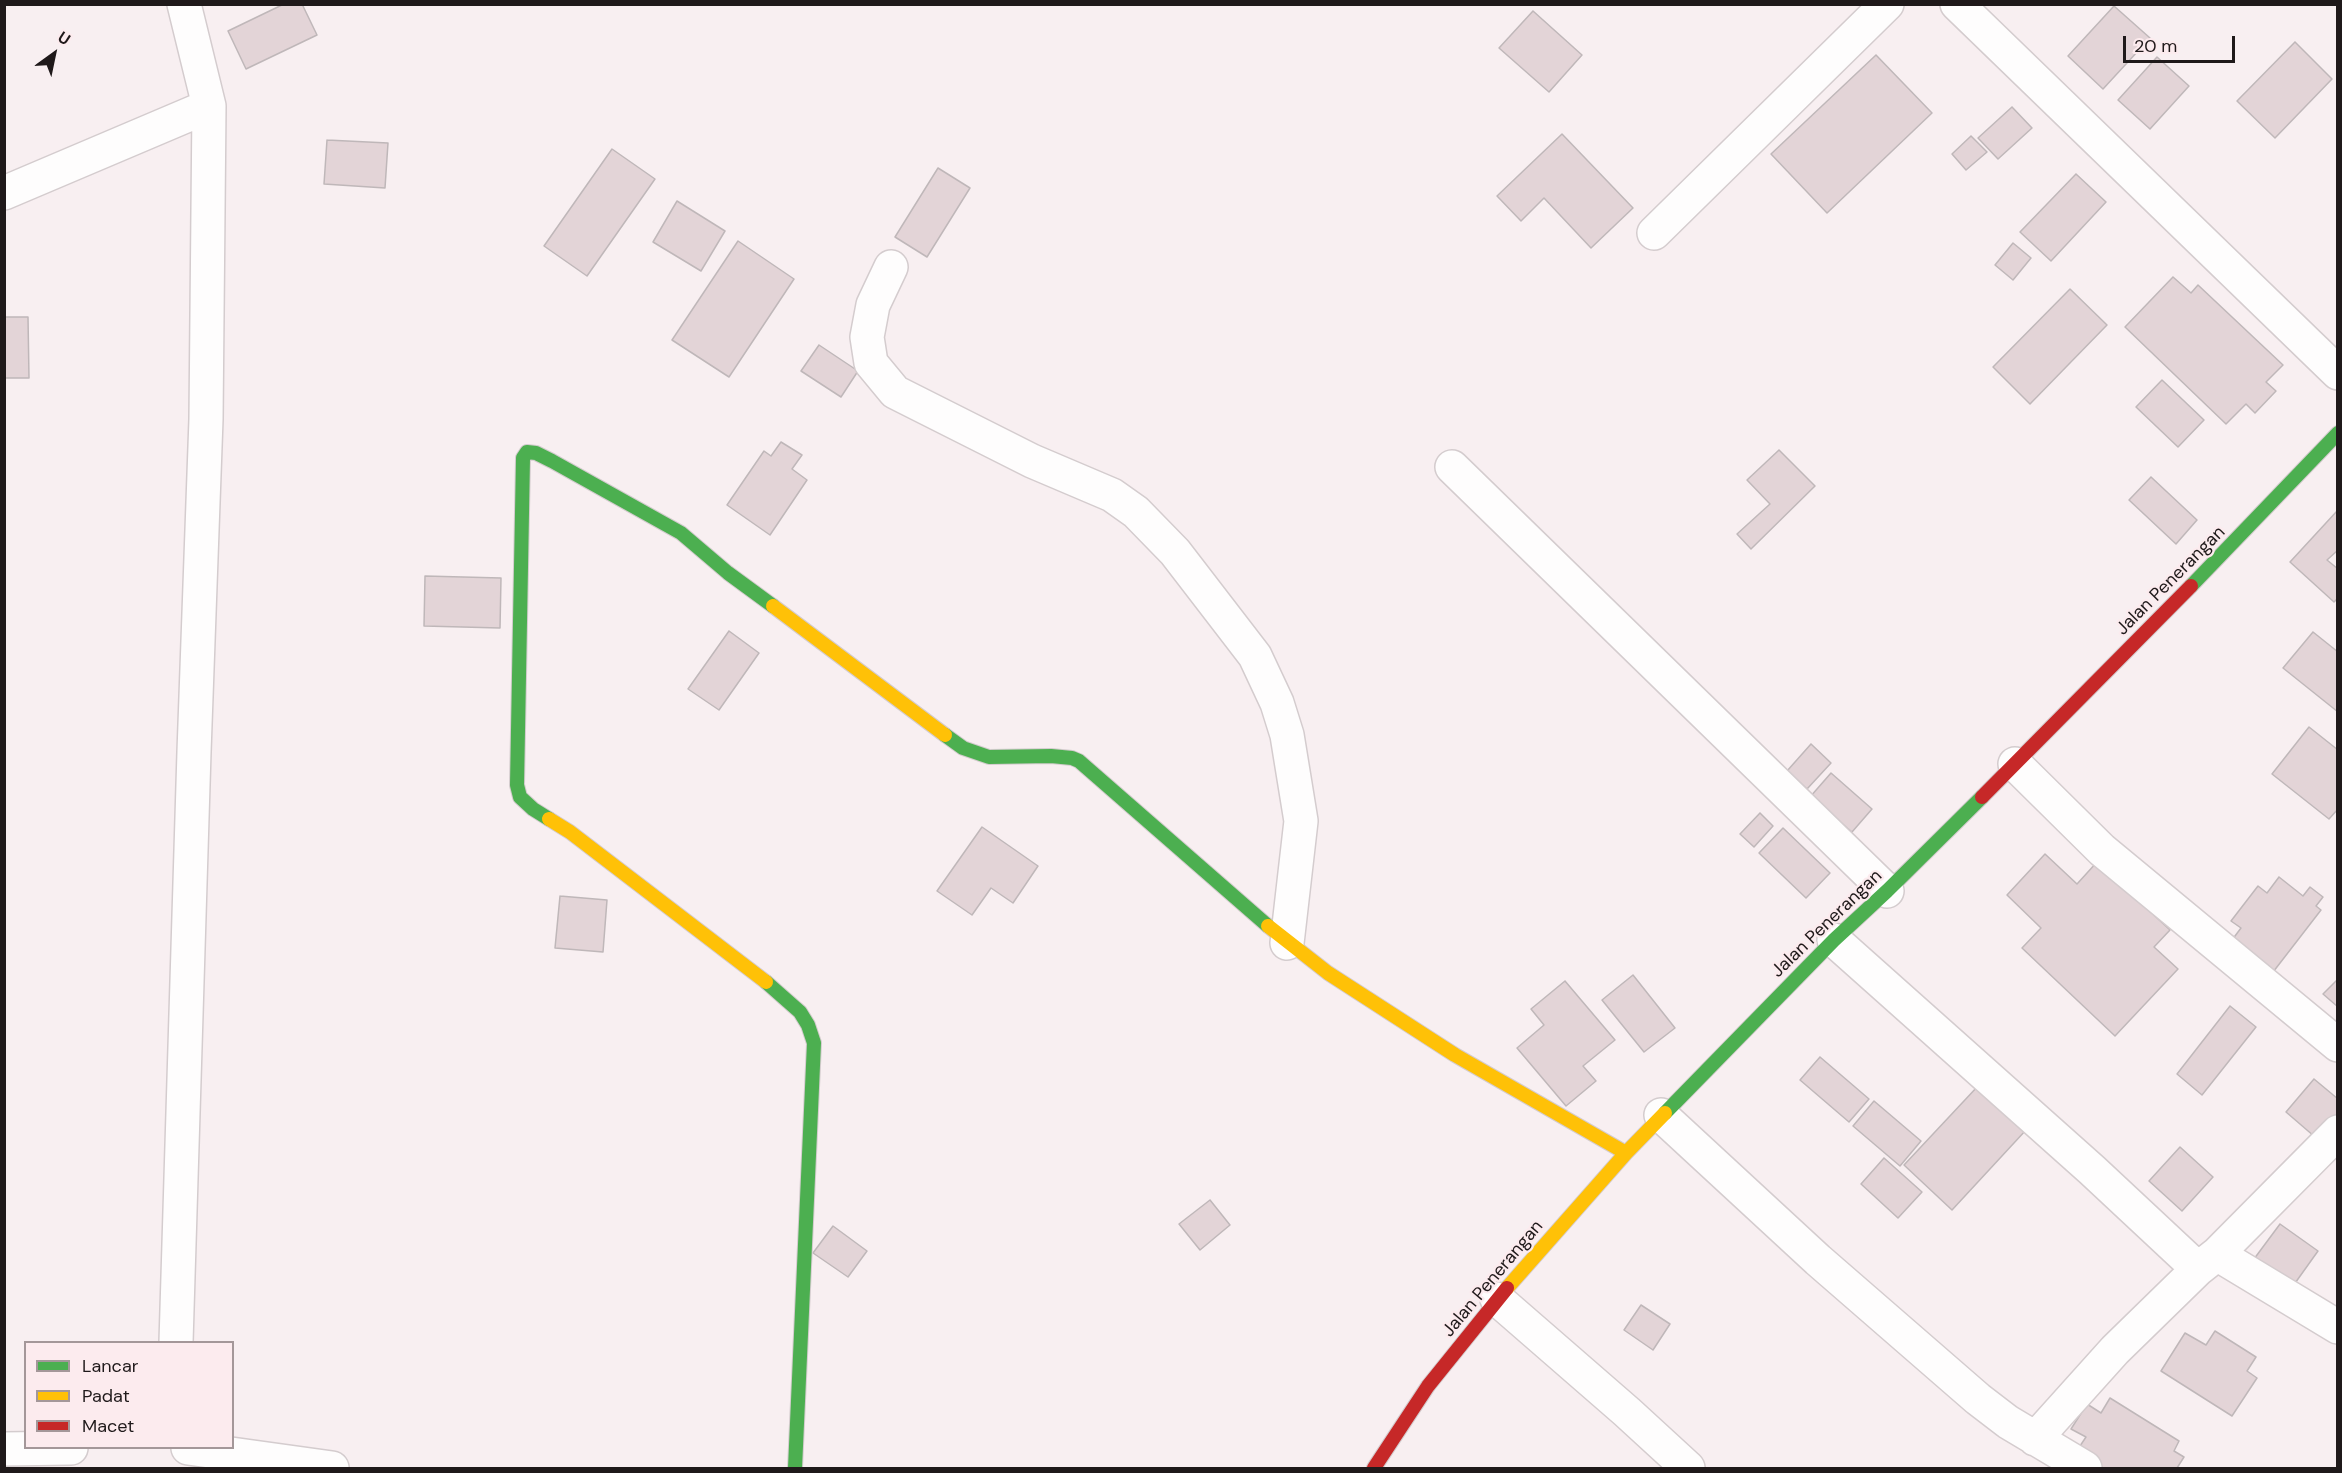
<!DOCTYPE html>
<html>
<head>
<meta charset="utf-8">
<style>
  body { margin:0 }
  #map { position:relative; width:2342px; height:1473px; overflow:hidden; background:#f8eff1; font-family:"DM Sans",sans-serif }
  canvas { display:block }
  .frame { position:absolute; inset:0; border:6px solid #1f191a; pointer-events:none }
  .legend { position:absolute; left:24px; top:1341px; width:210px; height:108px; box-sizing:border-box; background:#fcebee; border:2px solid #a49799; margin:0; padding:8px 10px; list-style:none; font-size:18px; color:#1f191a }
  .legend li { display:flex; align-items:center; gap:12px; height:30px }
  .legend b { width:30px; border:2px solid #a49799 }
  .north { position:absolute; left:24px; top:24px; width:60px; height:60px; -webkit-text-stroke:4px #fcebee; paint-order:stroke; rotate:33deg; font-size:16px; font-weight:700; line-height:24px; text-align:center; color:#1f191a }
  .north::after { content:''; display:block; margin:auto; width:21px; height:27px; background:#1f191a; clip-path:polygon(50% 0,100% 100%,50% 72%,0 100%) }
  .scale { position:absolute; left:2123px; top:36px; width:112px; height:27px; box-sizing:border-box; border:3px solid #1f191a; border-top:0; padding-left:8px; font-size:18px; line-height:21px; white-space:nowrap; color:#1f191a; -webkit-text-stroke:4px #fcebee; paint-order:stroke }
</style>
</head>
<body>
<div id="map">
<canvas width="2342" height="1473"></canvas>
<div class="frame"></div>
<ul class="legend">
<li><b style="height:8px;background:#4caf50"></b>Lancar</li>
<li><b style="height:8px;background:#ffc107"></b>Padat</li>
<li><b style="height:8px;background:#c62828"></b>Macet</li>
</ul>
<div class="north">U</div>
<div class="scale">20 m</div>
</div>
<script>
const ctx = document.querySelector('canvas').getContext('2d');
ctx.lineJoin = 'round';
function fill(path, color) { ctx.fillStyle = color; ctx.fill(path, 'evenodd'); }
const poly = rows => new Path2D(rows.map(r => 'M' + r).join(''));
function strokePath(path, color, width, dash) { ctx.strokeStyle = color; ctx.lineWidth = width; ctx.lineCap = dash ? 'butt' : 'round'; ctx.setLineDash(dash || []); ctx.stroke(path); }
function label(font, color, halo, rows, align = 'center') {
  ctx.font = font + ' "DM Sans",sans-serif'; ctx.lineWidth = 4.5; ctx.setLineDash([]); ctx.textBaseline = 'middle'; ctx.strokeStyle = halo; ctx.fillStyle = color; for (const [text, x, y, turn = 0] of rows) {
    ctx.save(); ctx.translate(x, y); ctx.rotate((+turn || 0) * Math.PI / 180); ctx.textAlign = isNaN(turn) ? turn : align; if (halo) ctx.strokeText(text, 0, 0); ctx.fillText(text, 0, 0); ctx.restore();
  }
}
const building = poly([
  [284,4,302,4,317,35,246,69,228,31,284,4],
  [2114,6,2150,38,2103,89,2068,56,2114,6],
  [1533,11,1582,55,1549,92,1499,48,1533,11],
  [2295,42,2332,79,2275,138,2237,101,2295,42],
  [1876,55,1932,113,1827,213,1771,154,1876,55],
  [2157,57,2189,86,2150,129,2118,100,2157,57],
  [2012,107,2032,128,1998,159,1978,138,2012,107],
  [1562,134,1633,208,1591,248,1544,198,1521,221,1497,196,1562,134],
  [1971,136,1987,152,1966,170,1952,154,1971,136],
  [327,140,388,143,385,188,324,184,327,140],
  [612,149,655,179,587,276,544,246,612,149],
  [938,168,970,188,927,257,895,237,938,168],
  [2076,174,2106,202,2051,261,2020,232,2076,174],
  [677,201,725,231,701,271,653,242,677,201],
  [738,241,794,279,729,377,672,340,738,241],
  [2013,243,2031,258,2013,280,1995,265,2013,243],
  [2173,277,2191,293,2198,285,2283,365,2266,382,2276,391,2255,413,2246,404,2226,424,2125,327,2173,277],
  [2070,289,2107,325,2030,404,1993,367,2070,289],
  [4,317,28,317,29,378,4,378,4,317],
  [819,345,858,371,841,397,801,371,819,345],
  [2162,380,2204,420,2178,447,2136,407,2162,380],
  [781,442,802,455,792,469,807,480,770,535,727,505,764,451,771,456,781,442],
  [1779,450,1815,486,1751,549,1737,534,1770,504,1747,480,1779,450],
  [2151,477,2197,520,2176,544,2129,500,2151,477],
  [2337,511,2338,550,2327,560,2338,569,2338,598,2334,602,2290,562,2337,511],
  [425,576,501,578,500,628,424,626,425,576],
  [729,631,759,653,719,710,688,689,729,631],
  [2313,632,2338,652,2338,712,2283,668,2313,632],
  [2309,727,2338,750,2338,809,2329,819,2272,774,2309,727],
  [1811,744,1831,763,1807,789,1787,771,1811,744],
  [1831,773,1872,809,1852,832,1810,797,1831,773],
  [1760,813,1773,826,1754,847,1740,834,1760,813],
  [982,827,1038,866,1013,903,991,888,972,915,937,891,982,827],
  [1783,828,1830,873,1806,898,1759,853,1783,828],
  [2045,854,2077,884,2097,862,2170,930,2154,947,2178,969,2115,1036,2022,948,2041,928,2007,895,2045,854],
  [2279,877,2303,896,2310,887,2323,897,2316,906,2321,910,2270,976,2229,944,2241,928,2231,921,2258,886,2267,893,2279,877],
  [560,896,607,900,603,952,555,948,560,896],
  [1633,975,1675,1028,1644,1052,1602,1000,1633,975],
  [2338,979,2338,1007,2323,994,2338,979],
  [1565,981,1615,1040,1583,1066,1596,1081,1566,1106,1517,1048,1544,1025,1531,1009,1565,981],
  [2230,1006,2256,1027,2202,1095,2177,1074,2230,1006],
  [1820,1057,1869,1099,1849,1122,1800,1080,1820,1057],
  [2314,1079,2338,1099,2338,1125,2322,1143,2286,1112,2314,1079],
  [1978,1086,2026,1130,1952,1210,1904,1165,1978,1086],
  [1874,1101,1921,1141,1900,1166,1853,1126,1874,1101],
  [2180,1147,2213,1177,2182,1211,2149,1181,2180,1147],
  [1884,1158,1922,1192,1898,1218,1861,1184,1884,1158],
  [1210,1200,1230,1225,1200,1250,1179,1224,1210,1200],
  [2280,1224,2318,1251,2293,1286,2254,1259,2280,1224],
  [833,1226,867,1251,848,1277,813,1253,833,1226],
  [1641,1305,1670,1324,1653,1350,1624,1330,1641,1305],
  [2215,1331,2256,1357,2247,1371,2257,1378,2232,1416,2161,1371,2185,1333,2206,1345,2215,1331],
  [2110,1398,2179,1441,2174,1451,2184,1457,2177,1468,2103,1468,2076,1452,2086,1437,2071,1429,2087,1404,2101,1413,2110,1398]
]);
const street = poly([
  [1957,4,2338,373],
  [4,193,209,106],
  [1654,233,1887,4],
  [891,267,873,305,867,337,871,363,895,392,1032,461,1112,495,1136,512,1175,552,1255,656,1277,703,1287,735,1301,821,1287,943],
  [1452,467,1887,891],
  [2015,764,2102,850,2338,1045],
  [1834,940,2092,1170,2198,1269],
  [1661,1115,1818,1260,1978,1399,2008,1422,2085,1468],
  [2217,1254,2338,1327],
  [1497,1299,1627,1412,1688,1468],
  [176,1342,194,752,206,419,209,106,184,4],
  [2035,1439,2115,1350,2198,1269,2217,1254,2338,1132],
  [188,1448,332,1468],
  [4,1449,71,1448]
]);
const fast = poly([
  [2191,586,2338,433],
  [945,735,963,748,989,757,1051,756,1072,758,1079,761,1268,926],
  [549,819,533,809,520,797,517,785,523,458,527,452,536,453,552,461,681,533,728,573,773,606],
  [766,982,800,1012,808,1025,814,1043,795,1468],
  [1665,1113,1834,940,1887,891,1982,797]
]);
const slow = poly([
  [773,606,945,735],
  [549,819,570,832,766,982],
  [1268,926,1328,973,1455,1055,1626,1153],
  [1507,1288,1626,1153,1665,1113]
]);
const jam = poly([
  [1982,797,2191,586],
  [1374,1468,1428,1386,1507,1288]
]);
const streetNames = [
  ["Jalan Penerangan",2171,581,-45],
  ["Jalan Penerangan",1827,924,-44],
  ["Jalan Penerangan",1493,1279,-50]
];
fill(building, '#e3d4d7');
strokePath(building, '#bfb7b9', 1.5);
strokePath(street, '#d4ccce', 36);
strokePath(fast, '#d4ccce', 16);
strokePath(slow, '#d4ccce', 16);
strokePath(jam, '#d4ccce', 16);
strokePath(street, '#fefdfd', 33);
strokePath(fast, '#4caf50', 14);
strokePath(slow, '#ffc107', 14);
strokePath(jam, '#c62828', 14);
label('18px', '#1f191a', '#fcebee', streetNames);
</script>
</body>
</html>
